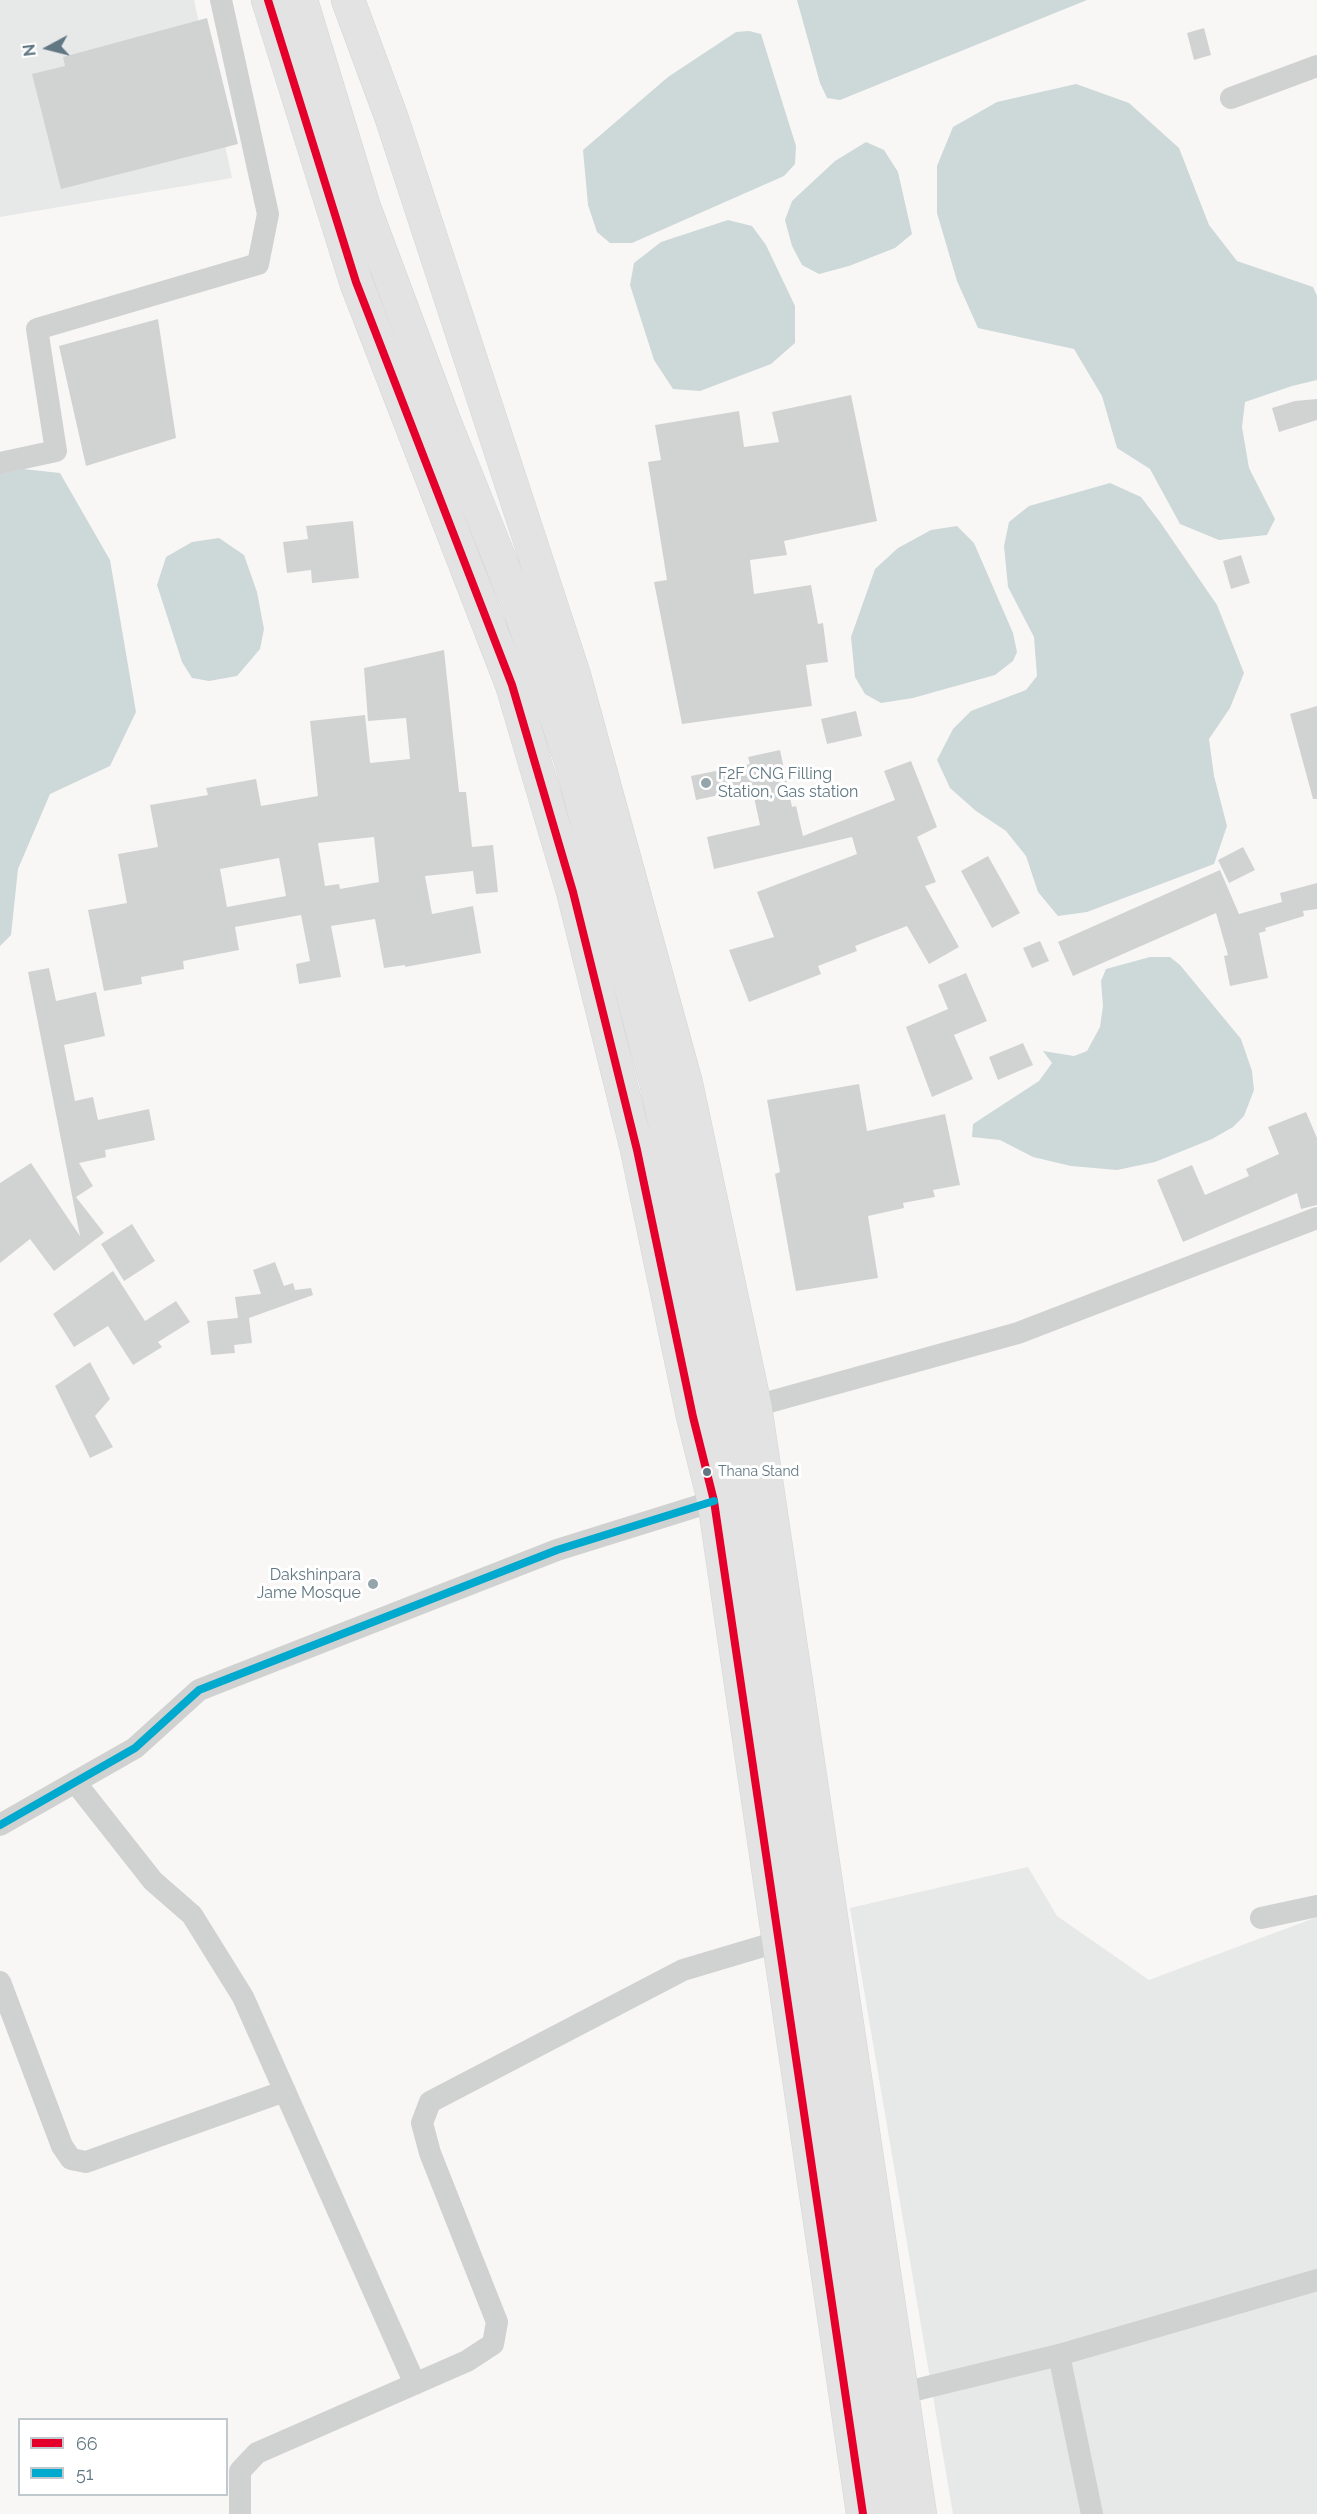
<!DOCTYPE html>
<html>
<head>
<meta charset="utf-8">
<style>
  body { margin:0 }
  #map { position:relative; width:1317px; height:2514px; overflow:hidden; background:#f8f7f6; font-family:Raleway,sans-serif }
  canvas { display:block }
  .legend { position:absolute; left:18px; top:2418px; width:210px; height:78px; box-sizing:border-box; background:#fff; border:2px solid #c0c9cd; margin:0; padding:8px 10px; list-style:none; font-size:18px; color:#617883 }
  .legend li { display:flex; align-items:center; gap:12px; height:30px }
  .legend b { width:30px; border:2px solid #c0c9cd }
  .north { position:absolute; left:18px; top:18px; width:60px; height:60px; -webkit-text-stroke:4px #fff; paint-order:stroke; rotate:263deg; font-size:16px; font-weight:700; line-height:24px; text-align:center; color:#617883 }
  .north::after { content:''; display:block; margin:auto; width:21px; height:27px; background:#617883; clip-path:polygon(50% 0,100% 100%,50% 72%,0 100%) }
</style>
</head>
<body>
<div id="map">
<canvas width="1317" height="2514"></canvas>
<ul class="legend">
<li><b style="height:8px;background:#e4002b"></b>66</li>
<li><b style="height:8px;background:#00a9ce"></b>51</li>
</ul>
<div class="north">N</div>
</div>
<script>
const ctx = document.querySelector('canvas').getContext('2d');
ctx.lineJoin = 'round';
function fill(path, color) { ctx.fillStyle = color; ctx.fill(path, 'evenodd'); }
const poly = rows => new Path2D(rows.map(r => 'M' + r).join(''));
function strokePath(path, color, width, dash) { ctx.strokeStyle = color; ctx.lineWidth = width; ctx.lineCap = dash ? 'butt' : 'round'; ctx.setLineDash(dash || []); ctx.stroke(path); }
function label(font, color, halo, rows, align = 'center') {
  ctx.font = font + ' Raleway,sans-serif'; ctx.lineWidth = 6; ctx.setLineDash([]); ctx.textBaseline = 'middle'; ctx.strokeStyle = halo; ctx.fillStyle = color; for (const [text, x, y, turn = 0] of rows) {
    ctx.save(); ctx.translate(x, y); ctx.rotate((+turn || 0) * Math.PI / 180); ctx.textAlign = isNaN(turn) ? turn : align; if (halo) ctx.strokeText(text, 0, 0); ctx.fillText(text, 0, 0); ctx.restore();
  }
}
const built = poly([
  [0,0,194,0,232,178,0,217],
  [1028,1867,1057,1916,1149,1980,1317,1917,1317,2514,953,2514,850,1908]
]);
const water = poly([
  [797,0,1087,0,840,100,827,98,820,83],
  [749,31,761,34,796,146,795,164,784,176,632,243,610,243,597,232,588,205,583,150,668,77,736,32],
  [1076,84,1129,103,1179,148,1209,225,1237,261,1313,287,1317,296,1317,380,1292,386,1245,402,1242,427,1249,468,1275,519,1267,535,1219,540,1180,524,1150,469,1117,448,1102,396,1074,349,978,328,957,281,937,213,937,166,953,127,997,102],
  [866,142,884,150,898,172,912,234,895,248,849,266,819,274,802,265,792,246,785,220,792,201,835,161],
  [728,220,752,226,766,245,795,306,795,343,771,364,700,391,673,389,654,360,630,285,634,263,661,242],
  [23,469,60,473,110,560,136,712,110,766,50,794,18,869,11,935,0,946,0,474],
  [1110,483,1141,497,1160,522,1217,605,1244,673,1230,708,1209,739,1214,776,1227,826,1214,864,1087,912,1058,916,1038,892,1026,856,1006,831,976,811,950,788,937,760,953,729,971,711,1026,690,1037,676,1034,637,1008,587,1004,546,1009,522,1029,506],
  [957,526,974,543,1013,633,1017,652,1013,661,995,675,913,698,881,703,865,694,855,677,851,637,875,569,898,548,931,530],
  [219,538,244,555,257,592,264,629,260,649,237,676,209,681,192,678,182,662,157,585,166,557,192,542],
  [1150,957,1170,957,1180,965,1241,1039,1252,1071,1254,1090,1244,1116,1233,1127,1212,1139,1155,1162,1117,1170,1071,1166,1033,1157,1000,1140,972,1137,973,1124,1039,1081,1052,1063,1043,1051,1074,1056,1087,1051,1100,1027,1103,1006,1101,981,1106,969]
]);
const building = poly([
  [207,18,238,144,61,189,32,74,65,66,63,57],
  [1204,28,1211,55,1194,60,1187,33],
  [158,319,176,438,86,466,59,346],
  [851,395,877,521,784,541,787,555,750,560,754,594,811,585,818,624,823,623,828,662,806,665,812,706,682,724,654,582,667,580,648,462,661,460,655,425,739,411,744,447,779,442,772,412],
  [1317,399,1317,420,1279,432,1272,408,1295,401],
  [353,521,359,578,312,583,311,570,287,573,283,542,308,539,306,526],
  [1241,555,1250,583,1231,589,1223,561],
  [444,650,459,792,466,792,472,847,493,845,498,892,476,894,473,871,425,876,432,914,473,906,481,953,405,967,405,965,384,968,375,919,331,926,341,977,299,984,296,964,310,961,301,915,235,927,239,950,183,961,184,969,141,977,142,984,104,991,88,910,127,903,118,854,158,847,150,805,208,795,206,788,256,779,261,806,318,796,310,721,365,715,370,763,410,759,406,718,368,721,364,668],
  [374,837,379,882,340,889,339,884,325,886,318,843],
  [279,858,286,896,227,907,220,869],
  [1317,706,1317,799,1313,799,1290,714],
  [856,711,862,736,827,744,821,719],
  [780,750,792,807,796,806,803,836,895,800,884,771,911,761,937,827,917,837,936,882,925,886,959,947,929,964,907,926,855,946,857,951,818,966,821,974,749,1002,729,950,774,937,757,892,857,854,852,837,714,869,707,837,760,825,752,788,696,800,691,776,750,764,748,757],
  [1243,847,1255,870,1229,883,1218,860],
  [988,856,1020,913,992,928,961,871],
  [1220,870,1239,914,1282,902,1280,893,1317,883,1317,909,1303,911,1304,916,1265,928,1266,931,1259,933,1268,978,1230,986,1224,956,1228,955,1216,913,1073,976,1058,942],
  [1040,941,1049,961,1032,968,1023,948],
  [49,968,56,1001,96,992,105,1036,64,1045,75,1101,93,1097,98,1120,149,1109,155,1140,105,1150,106,1157,79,1163,93,1186,76,1197,104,1233,54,1271,30,1239,0,1263,0,1183,31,1163,80,1236,28,972],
  [966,973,987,1021,954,1035,973,1079,932,1097,906,1027,948,1009,938,985],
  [1023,1043,1033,1065,998,1080,989,1057],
  [859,1084,867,1131,945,1114,960,1185,933,1190,935,1197,903,1203,904,1208,868,1216,878,1278,796,1291,775,1174,780,1172,767,1100],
  [1306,1112,1317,1138,1317,1205,1301,1209,1297,1193,1183,1242,1157,1180,1192,1165,1205,1195,1249,1176,1246,1169,1279,1154,1268,1127],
  [132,1224,155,1261,124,1281,101,1244],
  [275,1262,284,1286,293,1283,295,1290,311,1288,313,1295,249,1318,252,1343,234,1345,235,1353,211,1355,207,1321,238,1318,235,1297,261,1294,253,1270],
  [113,1271,145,1321,176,1301,190,1322,158,1342,162,1347,133,1365,108,1326,74,1347,53,1314],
  [90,1362,110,1399,95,1416,113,1447,90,1458,55,1386]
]);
const minor = poly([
  [1231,98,1317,66],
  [0,463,56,451,37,329,258,264,268,214,221,0],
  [755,1406,1018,1333,1317,1218],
  [75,1782,153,1881,192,1915,243,1997,415,2384],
  [0,1825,135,1748,199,1690,557,1550,714,1501],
  [1261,1918,1317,1906],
  [0,1982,62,2146,71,2159,86,2162,285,2091],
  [1059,2355,1092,2514],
  [903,2393,1059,2355,1317,2280],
  [240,2514,240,2471,257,2453,467,2361,493,2344,497,2322,430,2153,422,2123,430,2102,683,1970,777,1942]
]);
const highway = poly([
  [268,0,356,282,512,685,573,892,637,1150,693,1417,714,1501,863,2514],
  [301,0,364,207,443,418,519,607,570,758,656,1082,717,1372,814,1978,889,2514],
  [348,0,392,119,574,675,686,1083,755,1406,920,2514]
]);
const bus1 = poly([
  [268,0,356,282,512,685,573,892,637,1150,693,1417,714,1501,863,2514]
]);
const bus2 = poly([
  [0,1825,135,1748,199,1690,557,1550,714,1501]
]);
const markers = [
  [706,783,6,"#96a4ab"],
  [707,1472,5,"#617883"],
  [373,1584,6,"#96a4ab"]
];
const busNames = [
  ["Thana Stand",718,1472]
];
const poiNames = [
  ["F2F CNG Filling",718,774],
  ["Station, Gas station",718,792],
  ["Dakshinpara",361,1575,"right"],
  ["Jame Mosque",361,1593,"right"]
];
fill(built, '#e7e9e9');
fill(water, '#cdd8d9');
fill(building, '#d1d3d3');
strokePath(highway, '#d4d5d5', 34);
strokePath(minor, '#d0d1d1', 22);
strokePath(highway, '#e3e3e3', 33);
strokePath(bus1, '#e4002b', 8);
strokePath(bus2, '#00a9ce', 8);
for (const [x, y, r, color] of markers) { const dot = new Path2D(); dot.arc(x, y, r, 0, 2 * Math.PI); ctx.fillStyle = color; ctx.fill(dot); strokePath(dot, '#fff', 2); }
label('14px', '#617883', '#fff', busNames, 'left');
label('16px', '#617883', '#fff', poiNames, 'left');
</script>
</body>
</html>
